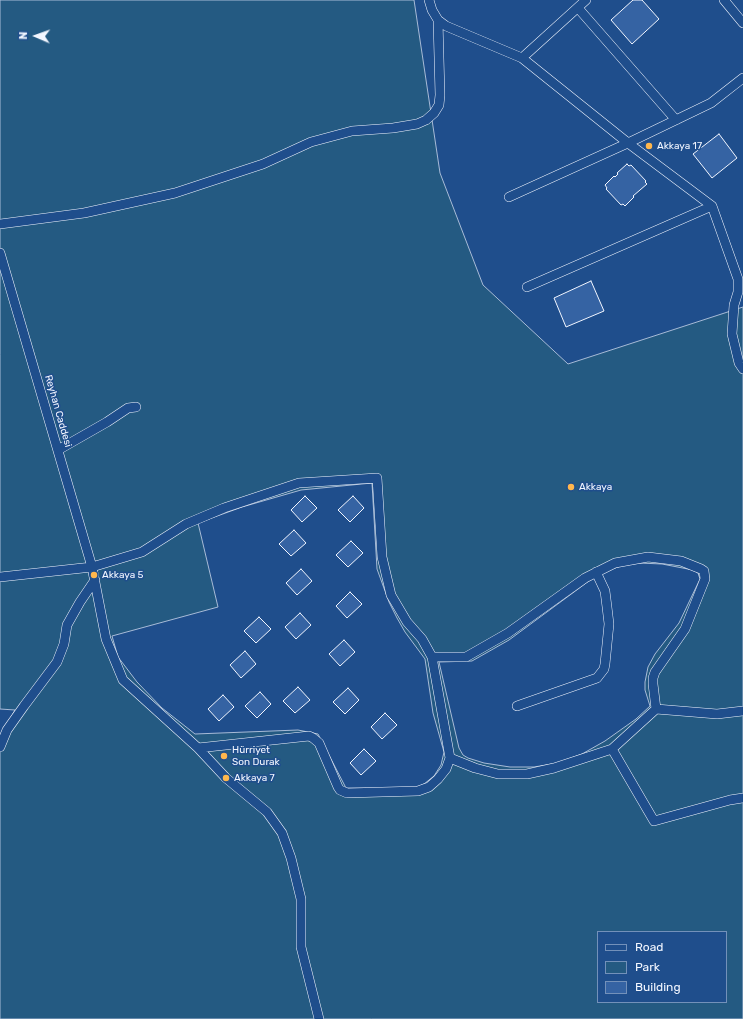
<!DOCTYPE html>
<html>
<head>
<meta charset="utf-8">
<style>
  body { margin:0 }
  #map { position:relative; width:743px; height:1019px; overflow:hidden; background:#1f4e8c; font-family:Rubik,sans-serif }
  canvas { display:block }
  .legend { position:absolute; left:597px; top:931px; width:130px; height:72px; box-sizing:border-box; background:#1f4e8c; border:1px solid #7391ba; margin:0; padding:5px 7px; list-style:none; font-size:12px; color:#f2f6ff }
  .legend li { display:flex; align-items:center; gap:8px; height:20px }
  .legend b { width:20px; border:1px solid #7391ba }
  .north { position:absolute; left:16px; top:16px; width:40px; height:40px; -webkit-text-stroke:3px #1f4e8c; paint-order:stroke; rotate:272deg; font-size:11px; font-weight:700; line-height:16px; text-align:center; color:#f2f6ff }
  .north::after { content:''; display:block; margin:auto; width:14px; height:18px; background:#f2f6ff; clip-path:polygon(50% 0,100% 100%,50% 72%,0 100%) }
</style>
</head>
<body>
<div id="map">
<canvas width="743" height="1019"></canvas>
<ul class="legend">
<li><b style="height:5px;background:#1f4e8c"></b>Road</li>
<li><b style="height:11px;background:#245a82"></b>Park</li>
<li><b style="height:11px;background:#3563a3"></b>Building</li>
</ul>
<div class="north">N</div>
</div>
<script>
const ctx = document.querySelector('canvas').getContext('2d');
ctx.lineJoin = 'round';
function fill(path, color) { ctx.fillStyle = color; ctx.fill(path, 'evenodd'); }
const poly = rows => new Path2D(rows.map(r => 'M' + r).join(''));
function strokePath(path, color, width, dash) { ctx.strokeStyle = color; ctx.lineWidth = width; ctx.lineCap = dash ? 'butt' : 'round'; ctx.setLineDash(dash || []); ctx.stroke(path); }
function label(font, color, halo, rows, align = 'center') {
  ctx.font = font + ' Rubik,sans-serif'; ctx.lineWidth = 3; ctx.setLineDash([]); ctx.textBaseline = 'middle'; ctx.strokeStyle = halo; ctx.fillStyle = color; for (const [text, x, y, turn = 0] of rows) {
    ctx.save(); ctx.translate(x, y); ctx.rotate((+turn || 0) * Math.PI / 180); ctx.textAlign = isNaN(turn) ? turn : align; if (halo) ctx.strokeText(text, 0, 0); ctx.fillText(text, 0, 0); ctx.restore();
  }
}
const green = poly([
  [0,0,414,0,440,173,483,285,568,364,743,307,743,1019,0,1019,0,737,15,710,0,709,0,0],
  [372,483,377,569,389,602,397,618,405,632,425,659,433,713,444,752,441,765,434,776,424,784,413,789,346,788,318,734,298,730,195,734,162,708,137,682,118,657,112,636,218,607,198,523,242,507,301,490,372,483],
  [639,563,662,564,693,570,698,573,700,579,679,623,655,654,648,667,645,682,645,690,650,706,636,719,605,741,582,754,558,763,534,767,510,767,484,763,468,758,463,755,459,748,439,662,472,661,509,640,593,578,612,569,621,566,639,563],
  [598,932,726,932,726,1002,598,1002,598,932]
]);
const building = poly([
  [633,0,642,0,659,19,632,44,611,20,633,0],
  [719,134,737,158,712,178,693,154,719,134],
  [627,164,629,166,631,165,646,181,645,182,647,184,633,196,634,197,625,206,623,204,621,205,606,189,607,188,605,185,614,176,615,177,618,174,617,173,627,164],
  [591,281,604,311,566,327,554,298,591,281],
  [305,496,317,508,302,522,291,510,305,496],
  [353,496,364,508,350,522,338,510,353,496],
  [294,530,306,543,291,556,279,544,294,530],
  [351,541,363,553,348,567,336,555,351,541],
  [301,569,312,581,297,595,286,583,301,569],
  [350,592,362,604,347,618,336,606,350,592],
  [300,613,311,625,296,639,285,627,300,613],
  [259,617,271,629,256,643,244,631,259,617],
  [344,640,355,652,340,666,329,654,344,640],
  [245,651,256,664,241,678,230,665,245,651],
  [298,687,310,700,295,713,283,701,298,687],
  [348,688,359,700,345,714,333,702,348,688],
  [260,692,271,704,257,718,245,706,260,692],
  [223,695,234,707,219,721,208,709,223,695],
  [385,713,397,725,382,739,371,727,385,713],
  [364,749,376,761,361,775,350,763,364,749]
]);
const street = poly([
  [429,0,432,10,438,20,446,26,522,58,628,143,712,206,738,279,738,292,734,305,732,334,739,363,743,369],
  [724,0,743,23],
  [578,8,676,120],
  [522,58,586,0],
  [509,197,628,143,711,103,743,78],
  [0,224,84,213,175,193,263,164,311,142,352,131,393,128,417,124,426,120,434,113,439,105,440,95,438,20],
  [0,253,92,567,106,639,123,680,198,748,226,778,267,812,282,833,291,858,301,899,301,947,319,1019],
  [527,287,712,206],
  [58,450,107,422,128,408,136,407],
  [0,577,92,567,142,552,186,524,224,508,299,483,377,478,382,557,391,595,407,622,422,639,432,657,450,758,446,769,438,779,429,787,418,791,347,793,340,790,338,787,319,743,313,738,309,736,198,748],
  [432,657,466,657,508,633,585,578,615,563,648,557,681,561,701,569,704,571,705,579,685,629,655,672,653,678,653,684,656,709],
  [517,706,597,678,604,669,605,664,609,624,607,607,605,591,596,572],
  [0,747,7,730,24,706,57,662,64,644,67,625,80,602,95,580],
  [612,749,654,821,730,800,743,798],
  [450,758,475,768,498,774,527,774,554,768,612,749,656,709,717,714,743,711]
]);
const markers = [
  [649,146,4,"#ffb74d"],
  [571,487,4,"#ffb74d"],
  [94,575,4,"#ffb74d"],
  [224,756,4,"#ffb74d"],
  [226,778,4,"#ffb74d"]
];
const poiNames = [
  ["Akkaya 17",657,146],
  ["Akkaya",579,487],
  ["Akkaya 5",102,575],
  ["Hürriyet",232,750],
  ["Son Durak",232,762],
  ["Akkaya 7",234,778]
];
const streetNames = [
  ["Reyhan Caddesi",58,411,74]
];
fill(green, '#245a82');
strokePath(green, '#a8bbd7', 1);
fill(building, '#3563a3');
strokePath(building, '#f2f6ff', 1);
strokePath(street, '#f2f6ff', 10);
strokePath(street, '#1f4e8c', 9);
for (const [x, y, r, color] of markers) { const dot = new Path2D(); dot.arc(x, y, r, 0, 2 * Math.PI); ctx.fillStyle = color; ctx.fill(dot); strokePath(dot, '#1f4e8c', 1.5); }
label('10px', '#f2f6ff', '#1f4e8c', poiNames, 'left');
label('10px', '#f2f6ff', '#1f4e8c', streetNames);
</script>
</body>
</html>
